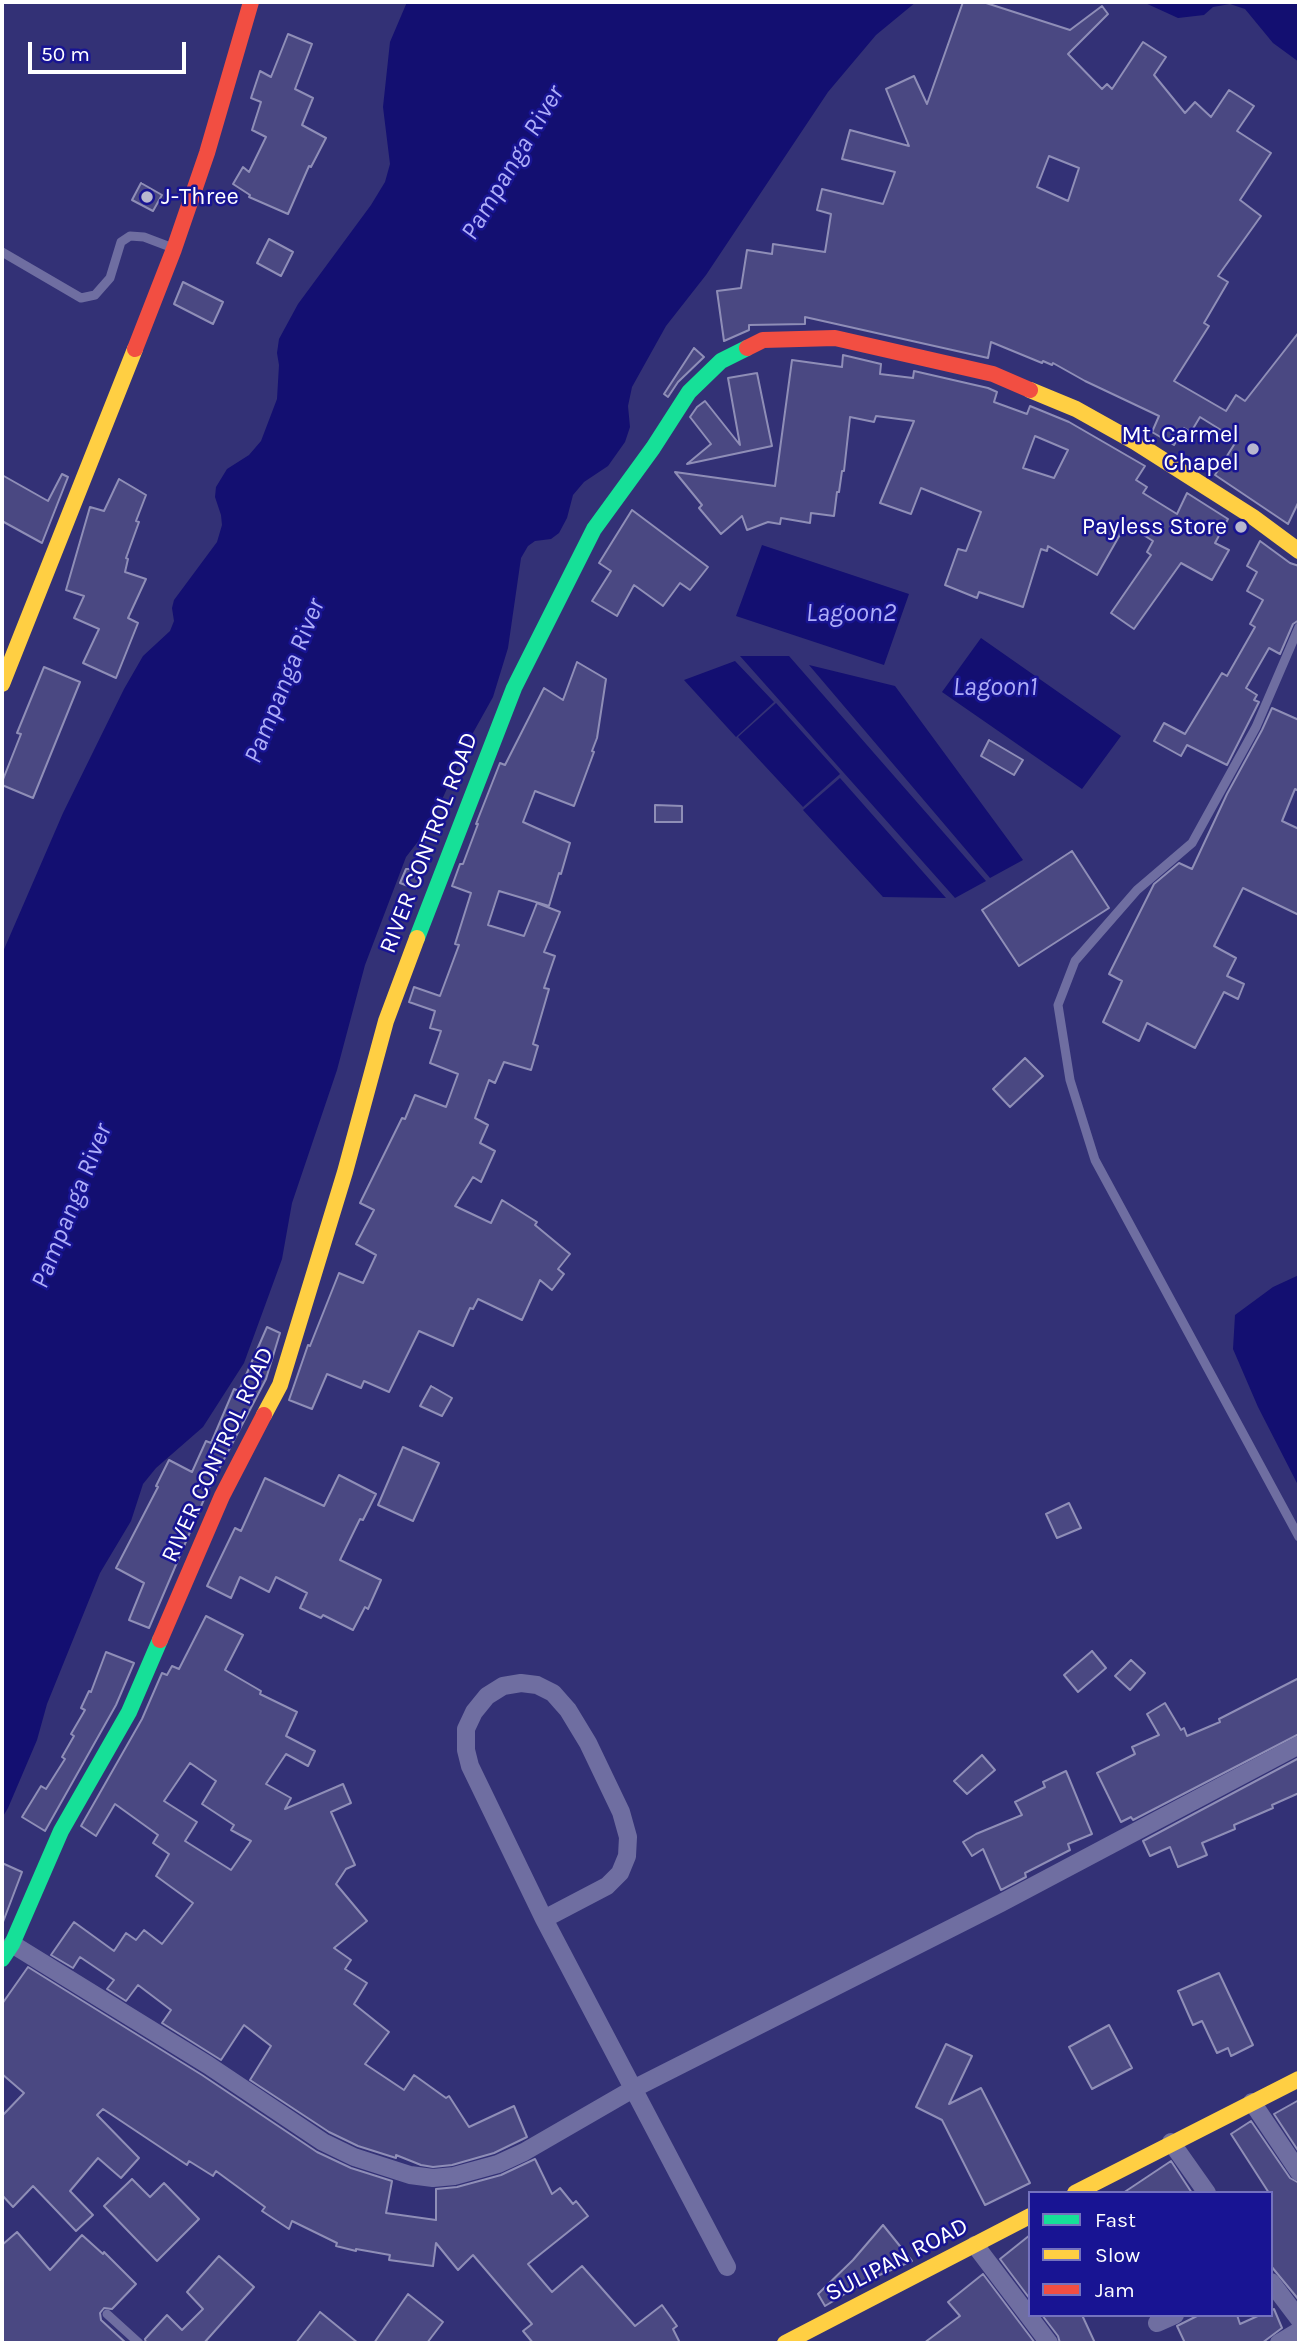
<!DOCTYPE html>
<html>
<head>
<meta charset="utf-8">
<style>
  body { margin:0 }
  #map { position:relative; width:1301px; height:2345px; overflow:hidden; background:#333176; font-family:Karla,sans-serif }
  canvas { display:block }
  .frame { position:absolute; inset:0; border:4px solid #fff; pointer-events:none }
  .legend { position:absolute; left:1028px; top:2191px; width:245px; height:126px; box-sizing:border-box; background:#181493; border:2px solid #7472be; margin:0; padding:9px 12px; list-style:none; font-size:21px; color:#fff }
  .legend li { display:flex; align-items:center; gap:14px; height:35px }
  .legend b { width:35px; border:2px solid #7472be }
  .scale { position:absolute; left:28px; top:42px; width:158px; height:32px; box-sizing:border-box; border:4px solid #fff; border-top:0; padding-left:9px; font-size:21px; line-height:24px; white-space:nowrap; color:#fff; -webkit-text-stroke:5px #181493; paint-order:stroke }
</style>
</head>
<body>
<div id="map">
<canvas width="1301" height="2345"></canvas>
<div class="frame"></div>
<ul class="legend">
<li><b style="height:9px;background:#16e098"></b>Fast</li>
<li><b style="height:9px;background:#ffcf43"></b>Slow</li>
<li><b style="height:9px;background:#f24e42"></b>Jam</li>
</ul>
<div class="scale">50 m</div>
</div>
<script>
const ctx = document.querySelector('canvas').getContext('2d');
ctx.lineJoin = 'round';
function fill(path, color) { ctx.fillStyle = color; ctx.fill(path, 'evenodd'); }
const poly = rows => new Path2D(rows.map(r => 'M' + r).join(''));
function strokePath(path, color, width, dash) { ctx.strokeStyle = color; ctx.lineWidth = width; ctx.lineCap = dash ? 'butt' : 'round'; ctx.setLineDash(dash || []); ctx.stroke(path); }
function label(font, color, halo, rows, align = 'center') {
  ctx.font = font + ' Karla,sans-serif'; ctx.lineWidth = 5; ctx.setLineDash([]); ctx.textBaseline = 'middle'; ctx.strokeStyle = halo; ctx.fillStyle = color; for (const [text, x, y, turn = 0] of rows) {
    ctx.save(); ctx.translate(x, y); ctx.rotate((+turn || 0) * Math.PI / 180); ctx.textAlign = isNaN(turn) ? turn : align; if (halo) ctx.strokeText(text, 0, 0); ctx.fillText(text, 0, 0); ctx.restore();
  }
}
const water = poly([
  [407,2,916,2,876,35,828,92,706,275,666,326,632,387,628,406,630,427,625,442,608,466,584,482,573,495,567,518,559,533,551,539,535,541,528,546,521,558,508,648,493,697,469,740,430,826,406,857,365,965,337,1070,292,1203,282,1259,244,1363,203,1427,156,1468,143,1484,131,1521,100,1573,47,1704,37,1740,8,1808,2,1818,2,954,63,813,124,689,143,656,170,631,174,621,172,608,174,600,217,542,222,525,221,515,215,497,216,487,227,469,249,455,261,441,277,399,279,365,277,353,279,339,298,304,371,205,385,182,390,164,383,107,390,42],
  [1143,2,1299,2,1299,62,1273,43,1245,9,1230,4,1213,7,1204,15,1178,18],
  [762,545,909,594,884,665,736,616],
  [981,638,1121,736,1082,789,942,692],
  [740,656,789,656,986,881,955,898],
  [735,661,774,702,736,737,684,680],
  [809,665,895,686,1023,860,990,878],
  [776,703,840,774,803,807,738,737],
  [840,778,946,898,883,897,803,810],
  [1299,1275,1299,1487,1258,1407,1233,1349,1235,1315,1273,1287]
]);
const building = poly([
  [963,2,983,2,1070,30,1102,6,1108,14,1068,54,1102,89,1107,84,1112,89,1143,42,1166,57,1154,75,1185,113,1195,102,1211,117,1229,90,1254,106,1237,131,1271,153,1240,200,1261,216,1218,276,1228,282,1204,323,1209,326,1174,381,1226,411,1236,395,1245,401,1299,332,1299,501,1288,524,1215,475,1237,440,1200,417,1191,432,1184,428,1174,445,1152,432,1159,416,1085,381,1053,363,1052,365,1043,361,1042,363,991,342,988,358,805,317,805,324,749,325,749,330,724,341,717,291,741,288,747,250,772,254,773,244,825,252,831,214,817,210,822,189,883,204,895,172,842,159,850,130,909,146,886,89,914,76,927,104,963,2],
  [1049,156,1079,168,1068,201,1037,187,1049,156],
  [288,34,312,44,295,89,313,98,302,125,326,138,311,167,309,166,288,214,249,197,250,195,233,184,243,167,249,172,266,137,252,130,261,102,251,98,260,71,271,77,288,34],
  [141,183,162,195,153,211,132,200,141,183],
  [269,239,293,252,281,276,257,263,269,239],
  [183,282,223,302,213,324,174,304,183,282],
  [694,348,704,357,678,382,668,397,664,394,694,348],
  [843,355,881,364,880,374,913,378,914,371,988,388,997,392,994,402,1027,414,1030,406,1069,422,1145,466,1136,480,1147,487,1143,493,1177,514,1187,493,1228,519,1215,543,1229,550,1212,580,1181,563,1134,629,1111,613,1151,555,1147,552,1153,541,1126,524,1097,575,1048,546,1047,551,1041,549,1023,607,979,592,977,598,945,585,958,549,966,551,981,512,921,488,911,514,880,503,914,421,876,416,874,422,850,417,844,471,842,471,839,492,837,492,834,516,811,513,810,523,781,518,780,524,768,522,747,530,742,516,721,534,699,508,702,505,675,472,775,486,792,360,842,367,843,355],
  [1035,436,1068,450,1054,478,1023,468,1035,436],
  [757,373,772,446,687,464,711,444,690,417,697,407,705,401,740,445,728,378,757,373],
  [62,474,68,477,42,543,2,521,2,475,48,501,62,474],
  [119,479,146,495,136,521,139,522,126,558,128,559,125,572,146,579,128,618,138,623,116,678,83,663,99,629,74,618,84,596,66,590,90,507,104,511,119,479],
  [632,510,708,567,690,590,680,583,663,606,634,585,617,616,592,601,611,571,599,563,632,510],
  [1260,541,1290,563,1299,566,1299,620,1293,624,1280,654,1269,648,1246,688,1257,695,1254,700,1259,702,1227,765,1187,745,1181,756,1154,741,1164,723,1185,734,1222,673,1227,676,1255,627,1250,624,1263,600,1247,591,1257,572,1247,566,1260,541],
  [577,662,606,679,597,738,592,751,594,752,574,806,535,791,523,822,570,843,561,874,559,873,549,906,499,891,488,925,524,936,537,903,560,912,544,952,555,956,544,988,549,989,533,1044,538,1046,531,1070,504,1062,495,1083,489,1080,475,1118,488,1125,480,1143,495,1151,481,1182,473,1177,455,1206,491,1223,502,1200,537,1222,535,1225,570,1254,558,1269,564,1274,552,1290,540,1280,522,1320,478,1299,473,1309,470,1308,453,1346,419,1331,389,1392,364,1381,361,1388,327,1374,312,1409,289,1400,308,1345,310,1346,339,1273,363,1283,376,1255,356,1244,374,1210,360,1203,402,1118,405,1119,415,1095,446,1107,458,1074,430,1063,441,1031,430,1028,435,1011,409,1002,414,987,440,996,459,945,455,944,471,893,452,886,460,864,463,864,478,824,476,824,500,763,505,765,544,688,563,700,577,662],
  [44,667,80,682,33,798,2,785,2,782,21,734,17,733,44,667],
  [1272,708,1299,720,1299,791,1295,789,1282,821,1299,829,1299,915,1243,888,1214,946,1236,958,1227,976,1244,984,1238,999,1224,992,1195,1048,1147,1023,1139,1041,1103,1022,1122,981,1109,974,1154,884,1179,863,1192,869,1227,794,1262,730,1272,708],
  [989,740,1023,760,1014,775,981,756,989,740],
  [655,805,682,806,682,822,655,822,655,805],
  [1072,851,1109,908,1019,966,982,910,1072,851],
  [406,869,413,869,422,873,416,889,400,883,406,869],
  [1025,1058,1043,1076,1010,1107,993,1089,1025,1058],
  [267,1327,280,1333,266,1379,208,1490,149,1628,129,1620,144,1583,116,1568,158,1487,156,1486,169,1460,192,1472,206,1441,211,1443,234,1389,239,1391,267,1327],
  [431,1386,452,1398,442,1416,420,1406,431,1386],
  [403,1447,439,1463,413,1521,378,1505,403,1447],
  [339,1475,376,1494,363,1520,360,1519,340,1560,381,1580,368,1609,365,1607,353,1630,323,1615,321,1618,300,1608,307,1593,276,1577,269,1592,240,1577,231,1598,207,1586,235,1528,241,1531,265,1478,324,1506,339,1475],
  [1069,1503,1081,1528,1057,1538,1046,1514,1069,1503],
  [206,1616,243,1635,225,1670,261,1691,260,1694,297,1712,286,1736,315,1751,308,1766,286,1754,266,1784,291,1798,285,1809,343,1784,351,1803,331,1812,355,1865,346,1869,336,1884,367,1921,334,1948,351,1960,345,1969,367,1983,354,2004,389,2032,365,2064,404,2090,414,2075,446,2098,449,2096,469,2127,514,2106,527,2137,494,2153,452,2165,433,2167,421,2165,396,2155,396,2158,358,2146,329,2132,250,2080,271,2046,244,2025,221,2060,162,2023,171,2010,138,1985,126,2001,107,1989,114,1980,80,1957,73,1968,51,1955,74,1922,114,1951,126,1933,136,1940,144,1930,162,1944,193,1903,156,1876,169,1854,153,1843,158,1835,115,1804,96,1836,81,1826,142,1719,162,1673,167,1675,172,1666,179,1669,206,1616],
  [190,1763,216,1781,202,1804,234,1825,231,1830,251,1841,231,1870,185,1841,197,1822,164,1801,190,1763],
  [1092,1651,1106,1668,1078,1692,1064,1675,1092,1651],
  [106,1652,134,1663,116,1705,45,1831,22,1817,41,1786,46,1789,65,1759,62,1757,74,1736,71,1734,85,1710,81,1708,89,1691,91,1692,106,1652],
  [1131,1660,1145,1673,1130,1690,1115,1676,1131,1660],
  [1299,1678,1299,1734,1133,1820,1131,1817,1121,1822,1097,1773,1135,1754,1132,1747,1159,1735,1147,1714,1165,1703,1181,1730,1184,1728,1187,1736,1220,1722,1219,1719,1299,1678],
  [982,1755,995,1770,967,1794,954,1781,982,1755],
  [1299,1758,1299,1793,1272,1805,1273,1808,1234,1825,1235,1829,1202,1843,1207,1855,1178,1867,1170,1847,1150,1856,1143,1841,1299,1758],
  [1066,1771,1092,1834,1068,1844,1070,1850,1025,1873,1026,1877,1001,1890,983,1849,972,1856,963,1842,976,1834,1022,1815,1015,1802,1045,1787,1043,1782,1066,1771],
  [2,1863,22,1872,3,1922,2,1921,2,1863],
  [28,1967,202,2075,317,2152,351,2168,392,2181,386,2213,436,2220,436,2189,457,2187,501,2175,535,2159,552,2194,560,2188,573,2204,576,2201,588,2216,528,2264,552,2292,582,2266,635,2326,662,2305,677,2326,673,2329,680,2343,533,2343,523,2331,532,2324,473,2255,458,2270,436,2243,433,2266,389,2260,390,2255,356,2249,356,2251,336,2246,337,2243,292,2221,289,2229,262,2211,265,2207,216,2171,213,2176,189,2161,187,2165,103,2109,97,2115,139,2158,121,2178,98,2158,70,2191,93,2215,76,2231,33,2186,13,2207,2,2195,2,2116,24,2093,2,2074,2,2004,28,1967],
  [1219,1973,1253,2045,1231,2056,1228,2048,1217,2053,1202,2021,1193,2025,1178,1991,1219,1973],
  [1109,2025,1132,2068,1092,2089,1069,2047,1109,2025],
  [946,2044,972,2056,949,2104,981,2088,1030,2183,985,2205,942,2120,916,2107,946,2044],
  [1299,2100,1299,2152,1274,2114,1299,2100],
  [1251,2121,1290,2178,1299,2183,1299,2300,1271,2266,1271,2193,1269,2193,1231,2134,1251,2121],
  [1171,2161,1192,2193,1123,2193,1171,2161],
  [132,2179,150,2197,164,2183,199,2219,157,2261,104,2206,132,2179],
  [883,2225,912,2261,868,2280,825,2306,818,2294,853,2260,883,2225],
  [17,2232,50,2270,82,2235,103,2254,104,2252,136,2284,112,2309,104,2308,100,2313,101,2320,126,2343,2,2343,2,2245,17,2232],
  [1030,2235,1030,2299,1000,2259,1030,2235],
  [219,2256,254,2287,204,2343,146,2343,145,2339,167,2315,182,2330,203,2309,187,2292,219,2256],
  [983,2274,1035,2343,924,2343,960,2316,948,2302,983,2274],
  [408,2294,443,2322,427,2343,374,2343,408,2294],
  [1274,2309,1282,2328,1262,2343,1185,2343,1177,2326,1199,2315,1237,2315,1240,2324,1260,2315,1271,2315,1271,2310,1274,2309],
  [320,2312,358,2343,296,2343,320,2312],
  [1042,2315,1082,2315,1095,2343,1060,2343,1058,2336,1042,2315]
]);
const lane = poly([
  [2,252,81,298,95,295,110,278,121,242,130,236,144,237,173,248],
  [1299,627,1256,727,1192,843,1137,890,1075,961,1058,1005,1070,1080,1095,1160,1299,1537],
  [107,2314,139,2343]
]);
const street = poly([
  [544,1919,607,1886,620,1873,627,1856,628,1837,621,1812,588,1743,568,1710,553,1693,537,1685,521,1683,503,1686,487,1696,474,1712,466,1729,466,1750,470,1766,544,1919,727,2267],
  [12,1944,208,2065,323,2142,354,2157,410,2175,433,2178,454,2176,498,2164,524,2152,633,2089,1001,1903,1299,1745],
  [1252,2102,1299,2172],
  [1171,2142,1207,2193],
  [975,2245,1049,2343],
  [1271,2282,1299,2319],
  [1157,2323,1175,2315],
  [1279,2343,1299,2331]
]);
const fast = poly([
  [417,938,514,688,594,529,653,448,689,392,721,361,747,348],
  [2,1959,12,1944,61,1831,129,1712,160,1640]
]);
const slow = poly([
  [1030,390,1076,409,1135,442,1253,517,1299,551],
  [2,684,135,349],
  [264,1415,280,1385,345,1172,386,1021,417,938],
  [1075,2193,1299,2079],
  [785,2343,1030,2216]
]);
const jam = poly([
  [747,348,763,340,835,338,993,374,1030,390],
  [135,349,174,249,207,153,251,2],
  [160,1640,222,1496,264,1415]
]);
const markers = [
  [147,197,7,"#b8b7cf"],
  [1253,449,7,"#b8b7cf"],
  [1241,527,7,"#b8b7cf"]
];
const poiNames = [
  ["J-Three",161,197,"left"],
  ["Mt. Carmel",1239,435],
  ["Chapel",1239,463],
  ["Payless Store",1227,527]
];
const streetNames = [
  ["RIVER CONTROL ROAD",429,843,-69],
  ["RIVER CONTROL ROAD",218,1455,-65],
  ["SULIPAN ROAD",897,2260,-27]
];
const waterNames = [
  ["Pampanga River",513,163,-59],
  ["Lagoon2",851,614],
  ["Pampanga River",285,681,-68],
  ["Lagoon1",995,688],
  ["Pampanga River",72,1206,-68]
];
fill(water, '#130f71');
fill(building, '#4a4882');
strokePath(building, '#8f8eb7', 2);
strokePath(lane, '#6f6ea1', 9);
strokePath(street, '#6f6ea1', 18);
strokePath(fast, '#16e098', 16);
strokePath(slow, '#ffcf43', 16);
strokePath(jam, '#f24e42', 16);
for (const [x, y, r, color] of markers) { const dot = new Path2D(); dot.arc(x, y, r, 0, 2 * Math.PI); ctx.fillStyle = color; ctx.fill(dot); strokePath(dot, '#181493', 2.5); }
label('24px', '#fff', '#181493', poiNames, 'right');
label('24px', '#fff', '#181493', streetNames);
label('italic 26px', '#afaef9', '#181493', waterNames);
</script>
</body>
</html>
